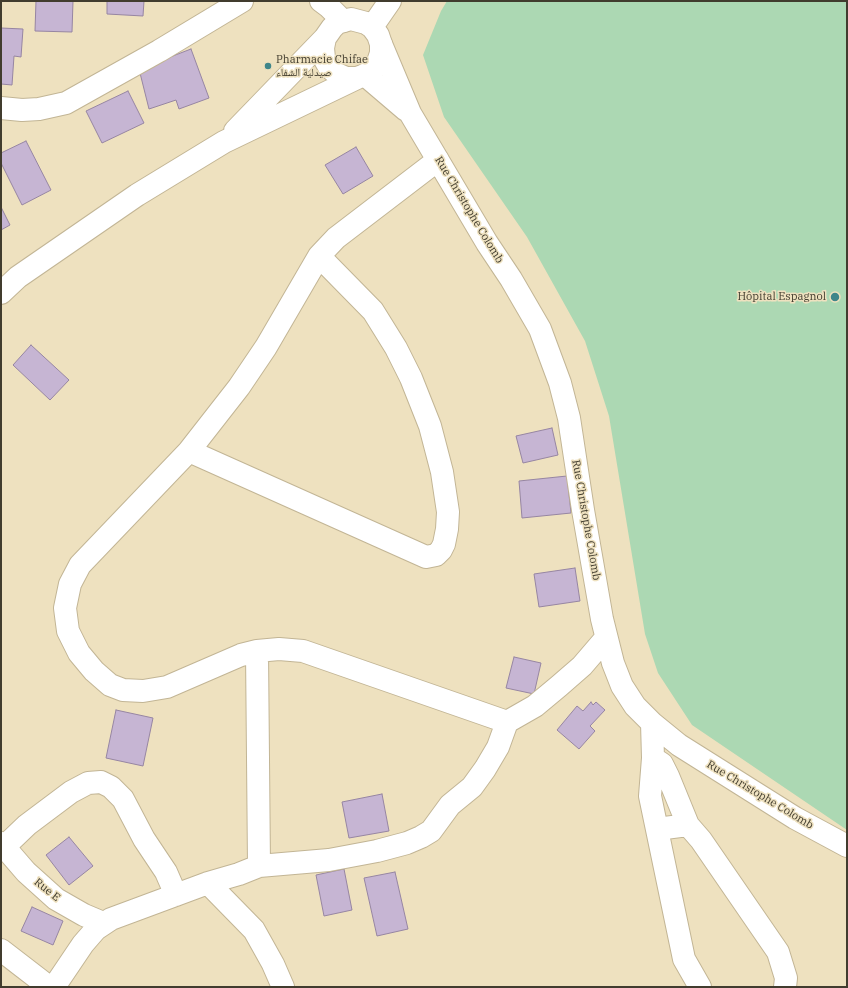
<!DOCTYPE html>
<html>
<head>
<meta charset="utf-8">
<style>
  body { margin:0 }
  #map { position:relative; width:848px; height:988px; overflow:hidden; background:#eee1bf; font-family:"IBM Plex Serif",serif }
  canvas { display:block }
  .frame { position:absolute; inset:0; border:2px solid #413c2e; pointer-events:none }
</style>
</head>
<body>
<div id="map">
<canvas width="848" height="988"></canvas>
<div class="frame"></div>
</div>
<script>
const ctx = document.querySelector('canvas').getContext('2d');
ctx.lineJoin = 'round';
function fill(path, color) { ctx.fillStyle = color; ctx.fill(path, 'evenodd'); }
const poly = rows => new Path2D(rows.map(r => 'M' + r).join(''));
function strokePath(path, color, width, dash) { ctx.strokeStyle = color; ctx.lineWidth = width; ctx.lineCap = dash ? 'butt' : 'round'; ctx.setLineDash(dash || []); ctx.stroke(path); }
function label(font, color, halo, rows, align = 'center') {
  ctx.font = font + ' "IBM Plex Serif","Noto Naskh Arabic",serif'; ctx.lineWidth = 3; ctx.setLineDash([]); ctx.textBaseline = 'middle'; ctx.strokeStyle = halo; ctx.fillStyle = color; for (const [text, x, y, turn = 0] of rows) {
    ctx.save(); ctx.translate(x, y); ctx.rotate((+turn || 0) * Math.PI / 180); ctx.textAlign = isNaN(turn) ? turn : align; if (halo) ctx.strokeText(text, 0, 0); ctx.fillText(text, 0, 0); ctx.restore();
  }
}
const green = poly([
  [447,1,847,1,847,830,692,725,658,673,645,634,609,416,585,341,527,237,444,117,423,55,441,11]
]);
const building = poly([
  [36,1,73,1,72,32,35,31,36,1],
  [107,1,144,1,143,16,107,14,107,1],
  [1,28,23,29,21,57,14,56,12,85,1,84,1,28],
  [191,49,209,98,179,109,176,100,149,109,139,69,191,49],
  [128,91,144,123,102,143,86,111,128,91],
  [26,141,51,190,22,205,1,163,1,153,26,141],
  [356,147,373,176,343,194,325,165,356,147],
  [1,207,10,225,1,230,1,207],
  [31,345,69,380,50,400,13,365,31,345],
  [552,428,558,455,523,463,516,436,552,428],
  [567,476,571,513,522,518,519,481,567,476],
  [575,568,580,601,539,607,534,574,575,568],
  [514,657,541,663,534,694,506,688,514,657],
  [591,702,593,705,596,702,605,710,590,726,595,731,579,749,557,730,577,706,583,711,591,702],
  [116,710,153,718,143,766,106,758,116,710],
  [382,794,389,831,349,838,342,802,382,794],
  [69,837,93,866,69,885,46,855,69,837],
  [344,869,352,910,324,916,316,875,344,869],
  [395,872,408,929,377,936,364,878,395,872],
  [32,907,63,921,53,945,21,931,32,907]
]);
const minor = poly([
  [321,1,329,7,343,21],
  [381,44,410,113,487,243,511,279,540,329,560,383,569,418,583,510,602,619,613,663,622,686,635,706,652,723,679,745,795,818,847,846],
  [365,75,406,110],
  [1,108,22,110,39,109,66,103,159,51,242,1],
  [438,160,336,238,319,256,266,347,239,387,189,451,80,565,70,584,65,608,68,631,79,653,94,671,110,685,123,690,143,691,167,687,241,655,257,651,279,649,303,651,507,722],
  [189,451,426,557,436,555,441,550,444,544,447,529,448,512,442,472,430,426,411,378,396,348,373,311,319,256],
  [257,651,259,866],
  [652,723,653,758,650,796,684,959,700,987],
  [653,758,662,764,668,776,688,825],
  [657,829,688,825,701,840,778,952,786,978,785,987],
  [1,843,26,872,56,899,84,915,103,923],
  [4,847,27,825,71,792,88,783,101,782,111,787,123,799,144,839,166,872,176,895],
  [208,883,254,930,273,964,283,987],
  [1,950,49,987],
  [54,987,83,944,96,929,111,919,208,883,239,874,259,866,329,860,377,851,407,843,421,837,431,831,450,805,472,787,485,769,498,747,507,722,535,706,559,686,582,666,606,638]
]);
const major = poly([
  [372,27,390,1],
  [235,131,325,38],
  [1,293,18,277,137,195,224,142,357,78,365,75,373,69,378,62,381,53,381,44,378,35,372,27,366,23,351,19,337,23,332,28,325,38,323,48,324,58,329,67,337,74,346,78,357,78]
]);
const markers = [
  [268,66,4,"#3e868a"],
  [835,297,5,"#3e868a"]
];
const poiNames = [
  ["Pharmacie Chifae",276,60],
  ["صيدلية الشفاء",276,73],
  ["Hôpital Espagnol",826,297,"right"]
];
const streetNames = [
  ["Rue Christophe Colomb",469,210,59],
  ["Rue Christophe Colomb",586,520,80],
  ["Rue Christophe Colomb",760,795,31],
  ["Rue E",47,890,39]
];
fill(green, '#acd8b3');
fill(building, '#c6b5d3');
strokePath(building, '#9685a2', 1);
strokePath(minor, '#c2b595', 24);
strokePath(major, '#c2b595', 24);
strokePath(minor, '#fff', 22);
strokePath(major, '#fff', 22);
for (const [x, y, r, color] of markers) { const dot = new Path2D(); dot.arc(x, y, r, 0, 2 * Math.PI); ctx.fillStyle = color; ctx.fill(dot); strokePath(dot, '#eee1bf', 1.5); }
label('11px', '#413c2e', '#eee1bf', poiNames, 'left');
label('11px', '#413c2e', '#eee1bf', streetNames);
</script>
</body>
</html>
